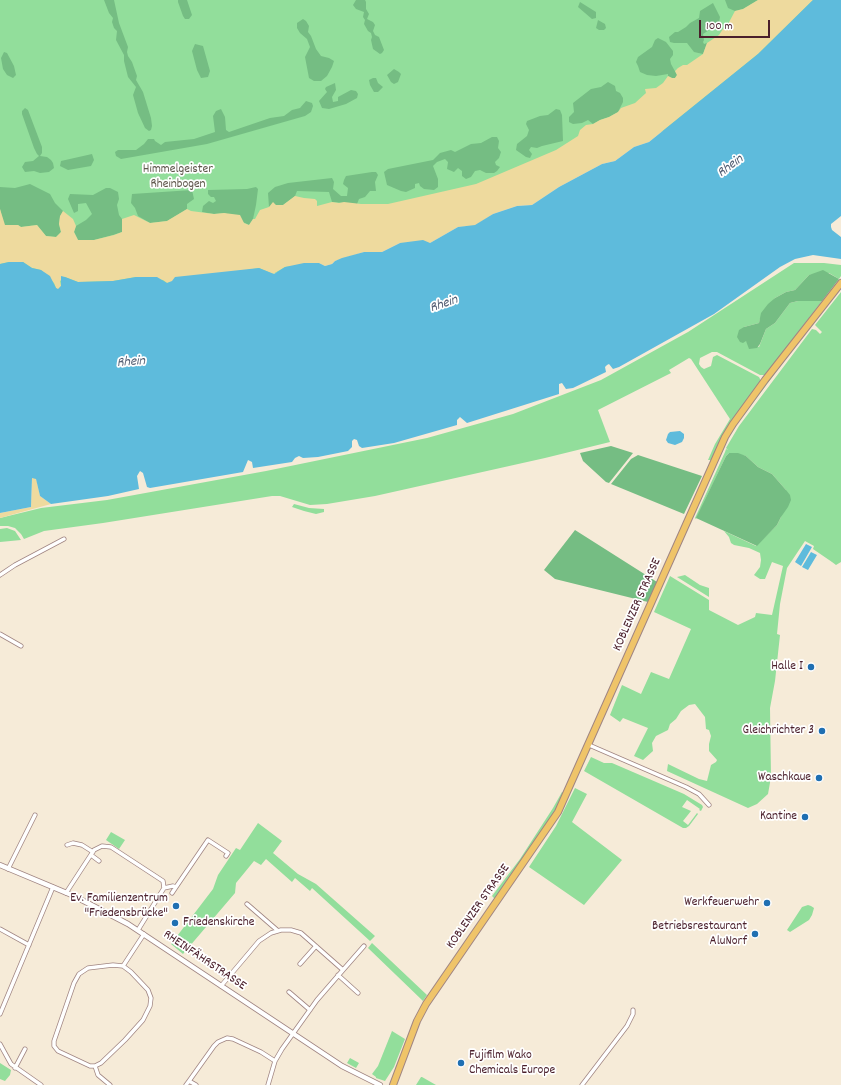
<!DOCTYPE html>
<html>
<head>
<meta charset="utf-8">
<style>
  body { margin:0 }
  #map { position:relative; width:841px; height:1085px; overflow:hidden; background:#f6ebd8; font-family:Dekko,sans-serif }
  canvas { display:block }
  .scale { position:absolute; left:699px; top:20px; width:71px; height:18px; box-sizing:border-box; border:2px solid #4a1f2b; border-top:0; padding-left:5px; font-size:12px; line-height:14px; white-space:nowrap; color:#4a1f2b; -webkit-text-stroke:3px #fff; paint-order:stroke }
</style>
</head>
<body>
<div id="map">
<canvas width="841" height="1085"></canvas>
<div class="scale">100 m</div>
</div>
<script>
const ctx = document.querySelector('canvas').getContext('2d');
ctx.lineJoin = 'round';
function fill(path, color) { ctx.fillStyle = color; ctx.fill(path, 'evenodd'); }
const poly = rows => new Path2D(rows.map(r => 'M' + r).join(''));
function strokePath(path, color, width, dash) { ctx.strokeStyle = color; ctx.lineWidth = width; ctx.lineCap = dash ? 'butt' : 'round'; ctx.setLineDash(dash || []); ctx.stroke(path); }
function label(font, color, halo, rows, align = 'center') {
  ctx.font = font + ' Dekko,sans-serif'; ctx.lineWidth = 3.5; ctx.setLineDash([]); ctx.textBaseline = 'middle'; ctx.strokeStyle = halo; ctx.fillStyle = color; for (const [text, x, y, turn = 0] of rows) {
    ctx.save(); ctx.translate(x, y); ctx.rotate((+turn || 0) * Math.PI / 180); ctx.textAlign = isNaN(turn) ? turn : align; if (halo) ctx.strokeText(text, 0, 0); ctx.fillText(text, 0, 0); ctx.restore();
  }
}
const green = poly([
  [0,0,841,0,841,66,0,374],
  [794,263,824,263,841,265,841,276,839,279,829,273,809,275,795,290,786,292,775,298,760,319,759,323,744,327,744,341,746,341,759,347,766,329,775,323,790,303,798,301,822,301,765,375,760,375,717,352,712,352,700,358,699,364,701,367,704,369,711,366,713,357,717,355,759,377,761,381,725,431,711,460,708,460,715,444,730,419,691,359,689,358,669,370,671,373,598,410,610,442,545,458,375,496,327,504,310,505,280,496,272,496,103,523,44,531,24,539,21,534,15,528,8,526,0,526,0,518,41,508,107,500,266,471,427,438,513,414,601,380,688,332],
  [841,292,841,562,836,565,832,562,813,549,814,546,805,541,787,568,780,604,777,634,780,635,775,681,770,708,771,777,768,794,757,804,748,808,667,771,668,764,699,779,707,781,711,765,716,762,717,760,709,751,709,744,711,736,709,730,706,729,705,717,695,704,689,705,681,711,676,719,670,724,668,730,656,736,652,743,653,751,643,760,634,756,648,728,623,718,620,722,610,715,622,685,641,694,651,672,669,679,691,629,654,612,670,576,709,600,709,610,738,625,755,617,756,613,772,615,783,566,772,562,765,579,760,579,754,575,760,567,761,560,760,553,749,548,734,545,731,543,729,537,724,531,756,546,777,525,781,517,786,490,772,474,758,467,746,456,729,453,726,456,696,519,695,518,725,452,726,449,728,450,726,448,739,426,812,329,816,330,820,334,822,332,815,325],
  [808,329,744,415,743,415,785,358],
  [294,504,309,508,324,509,324,512,316,514,304,511,292,507],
  [7,528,15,531,21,540,0,542,0,529],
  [685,575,700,585,709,588,709,597,677,577],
  [591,757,604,763,612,763,684,794,702,805,703,807,701,811,699,810,700,809,687,800,682,807,691,811,683,821,688,825,697,813,698,814,689,826,686,828,683,828,584,771],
  [575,788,587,794,572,822,622,860,584,905,529,867,556,826],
  [562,792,564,793,555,812,495,899,492,896,520,859,553,808],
  [258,823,282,841,273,853,298,874,316,884,375,936,370,941,312,888,310,891,295,878,292,882,266,859,261,865,254,861,236,883,235,893,183,954,171,944,213,889,218,875,236,848,240,850],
  [111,832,125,840,119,849,106,840],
  [808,905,811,906,814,908,812,915,809,920,790,932,787,930,802,907],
  [372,943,427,995,423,1001,368,948],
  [392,1031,405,1039,394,1067,385,1081,376,1078,376,1077,372,1074,378,1066],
  [350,1058,359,1063,356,1068,347,1063],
  [0,1063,11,1070,10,1075,5,1081,0,1079],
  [421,1077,422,1077,436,1085,416,1085]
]);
const forest = poly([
  [104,0,114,0,119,23,128,47,127,52,128,56,132,62,137,76,136,80,143,92,151,118,152,126,151,130,149,131,145,128,138,113,133,95,136,87,128,77,124,61,124,55,116,40,117,31,114,28,112,22,113,18,109,13],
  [178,0,187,0,192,15,189,19,185,19,183,16,178,2],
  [356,0,365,0,366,2,366,9,369,14,367,19,373,22,375,25,373,31,375,35,379,37,384,50,382,53,380,54,373,49,371,40,372,37,371,33,368,31,364,24,365,20,363,17,364,12,356,9,353,5],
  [725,0,758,0,743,9,735,11,728,8],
  [580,2,596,12,596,18,592,19,578,7],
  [713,3,720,17,718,28,714,27,703,34,704,40,703,42,704,44,707,43,703,54,694,52,687,43,674,43,670,42,669,37,675,32,678,32,686,27,690,23,699,18,700,11],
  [303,19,306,21,309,26,308,32,311,36,316,49,321,56,329,58,334,61,332,67,327,76,321,81,314,81,309,78,305,57,310,47,307,39,300,33,297,28,297,23],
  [598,20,605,24,606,28,604,30,599,30,596,28],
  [658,38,666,42,673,51,673,55,670,59,671,64,677,75,675,78,672,78,668,76,668,74,656,76,647,75,640,72,638,66,636,62,638,57,652,47,655,40],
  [195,44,203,46,210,71,208,77,201,78,197,70,192,51],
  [4,52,7,53,14,66,16,75,13,78,7,75,3,69,1,58],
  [394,69,399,72,401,74,398,82,394,84,391,82,387,75],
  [373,78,376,78,378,83,383,87,378,92,374,92,370,85,369,80],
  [608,82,615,86,616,91,620,93,623,98,623,102,618,112,609,117,600,120,593,124,588,120,582,123,573,124,569,122,569,117,574,112,573,103,591,89,601,87],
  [335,83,336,90,332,97,333,102,338,101,338,97,351,90,356,91,358,94,357,98,346,104,329,109,322,108,319,101,327,92,325,89,326,87],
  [306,101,312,103,313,106,311,112,305,116,207,144,121,159,116,156,115,152,118,150,136,150,144,144,148,139,154,139,155,141,161,145,165,142,194,139,215,132,213,116,216,111,221,109,225,117,226,130,229,132,270,118,284,116,292,110,300,108],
  [25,108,28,110,42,147,42,153,40,156,47,157,51,160,53,163,54,168,49,172,40,173,34,171,25,172,22,167,25,162,33,161,39,156,37,154,34,148,22,114,22,111],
  [556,109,560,110,562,115,563,141,542,146,537,148,531,147,529,150,532,154,530,158,526,157,516,150,517,144,527,136,529,130,526,124,527,121,540,116,548,115],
  [492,137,497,137,499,141,498,148,501,152,499,158,495,162,496,165,500,167,497,171,494,173,486,173,480,170,475,171,471,177,466,179,462,176,462,171,458,168,454,172,447,169,448,162,445,159,437,162,433,166,438,179,438,187,434,190,424,189,420,186,419,183,415,184,415,188,406,192,401,191,387,185,384,172,388,169,433,160,440,153,451,150,455,152,471,144,481,143],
  [92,154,94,160,91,166,68,170,60,166,61,161],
  [372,172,376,172,378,175,375,182,376,191,370,191,365,197,359,199,357,204,332,202,329,192,297,191,295,196,283,205,276,205,269,207,268,193,275,187,288,183,332,178,334,182,333,189,341,196,347,196,348,188,343,184,344,180,346,176],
  [30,184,50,194,55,203,63,211,60,217,59,224,61,232,56,237,46,236,37,225,21,227,18,225,4,225,0,209,0,187,15,188],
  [256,187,258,189,256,205,253,219,249,225,225,213,214,214,202,212,203,206,209,201,213,203,216,201,214,197,211,197,208,194,208,190,247,189],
  [106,188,110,188,118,192,119,199,117,205,119,215,122,219,122,232,113,235,94,240,78,240,74,232,76,226,86,220,92,214,86,203,78,204,78,211,74,213,68,199,70,194,93,195],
  [192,190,194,199,187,204,187,209,167,221,150,223,138,216,135,208,131,203,132,194],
  [823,270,839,279,822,301,798,301,790,303,775,323,766,329,760,344,757,348,749,349,746,341,743,343,740,342,737,337,739,330,744,327,759,323,761,313,768,304,775,298,786,292,795,290,809,275],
  [611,446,633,453,609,483,606,482,583,461,580,453],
  [729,453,738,453,746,456,758,467,772,474,786,490,790,495,791,500,788,507,781,517,777,525,757,546,696,518,726,456],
  [638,455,702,476,684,514,611,484,631,459],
  [575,530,657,582,648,602,555,579,544,570]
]);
const sand = poly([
  [758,0,813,0,758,54,649,142,634,147,615,161,602,164,559,187,532,205,517,206,493,214,475,226,458,227,430,243,400,243,382,252,364,252,335,261,332,264,325,266,319,263,285,267,273,274,259,268,167,283,163,280,136,277,113,281,78,282,65,277,60,281,61,286,58,290,56,288,54,283,41,270,32,268,23,262,9,262,0,264,0,209,5,225,18,225,21,227,37,225,46,236,56,237,61,232,59,224,60,216,63,211,73,219,76,226,74,232,78,240,94,240,114,235,122,232,122,219,134,215,150,223,167,221,187,209,191,211,214,214,224,213,240,215,244,223,249,225,253,219,255,219,260,210,269,207,273,202,276,205,283,205,295,196,304,198,315,199,317,201,317,206,332,202,339,203,344,202,361,204,388,204,476,184,556,150,578,136,580,130,586,125,593,124,600,120,609,117,618,112,621,108,635,103,646,93,645,89,656,88,663,83,668,76,672,78,675,78,677,75,675,71,678,68,683,65,687,65,703,54,707,43,719,35,723,29,727,26,735,11,743,9],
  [32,478,36,478,40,496,51,504,0,518,0,513,31,507]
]);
const water = poly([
  [813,0,841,0,841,216,831,224,831,227,832,230,841,237,841,259,813,255,795,259,780,267,714,314,619,367,613,369,609,364,607,365,605,367,606,372,573,388,566,389,562,383,559,384,559,394,467,423,460,417,457,420,457,425,394,443,362,448,359,446,357,440,354,439,352,441,352,447,348,451,318,457,303,458,299,456,295,458,292,462,253,468,252,462,248,460,243,472,150,488,147,487,143,473,140,471,137,476,139,489,108,496,51,504,40,496,36,479,32,478,31,507,0,513,0,264,9,262,23,262,32,268,41,270,50,276,56,288,58,289,61,286,61,276,65,277,78,282,113,281,136,277,157,277,167,283,172,281,175,277,259,268,274,274,285,267,304,263,319,263,325,266,332,264,335,261,342,258,364,252,382,252,400,243,423,240,430,243,458,227,475,225,493,214,517,206,532,205,559,187,602,164,615,161,634,147,649,142,758,54],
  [680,431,684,434,684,438,682,442,675,445,668,443,666,440,668,434,670,432],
  [806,544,812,547,801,566,795,562],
  [811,552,817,555,808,570,802,567]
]);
const minor = poly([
  [0,575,15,565,64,539],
  [0,634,21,646],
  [589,745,686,787,699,794,709,805],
  [67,845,73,843,82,845,93,852],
  [91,855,99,861],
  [8,869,35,815],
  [164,888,173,886,176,887,208,840,228,853,226,856],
  [66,893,94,850,102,846,111,847,163,881,164,888,138,930],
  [172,893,176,887],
  [247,904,277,930],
  [0,929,29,945],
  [300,964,316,946],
  [113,965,123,966,131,972,148,990,151,998,150,1006,143,1020,125,1040,101,1063,95,1066,90,1066,58,1051,54,1046,54,1041,74,983,79,974,88,968,113,965],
  [123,966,144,934],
  [343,970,364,946],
  [338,975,358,993],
  [221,986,259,941,271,933,281,930,291,930,301,933,343,970,317,1000,282,1049,275,1061,268,1085],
  [289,992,310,1010],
  [0,1014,53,887],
  [0,1044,11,1064,41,1085],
  [95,1066,98,1075,110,1085],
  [15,1068,25,1049],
  [189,1081,214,1046,218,1042,227,1038,233,1039,261,1052,275,1061],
  [186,1085,189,1081,196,1085],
  [582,1085,627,1026,633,1014,633,1010]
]);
const tertiary = poly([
  [0,865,74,896,128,924,342,1066,380,1085]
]);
const primary = poly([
  [393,1085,417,1021,426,1004,558,812,725,437,733,424,765,380,841,283]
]);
const markers = [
  [811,667,4,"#1f6fb2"],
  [822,731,4,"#1f6fb2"],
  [819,778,4,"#1f6fb2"],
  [805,817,4,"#1f6fb2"],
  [767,903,4,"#1f6fb2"],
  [176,906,4,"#1f6fb2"],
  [175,923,4,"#1f6fb2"],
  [755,934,4,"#1f6fb2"],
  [461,1063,4,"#1f6fb2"]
];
const parkNames = [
  ["Himmelgeister",178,170],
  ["Rheinbogen",178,185]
];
const streetNames = [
  ["KOBLENZER STRASSE",638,605,-66],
  ["KOBLENZER STRASSE",479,907,-55],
  ["RHEINFÄHRSTRASSE",204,961,34]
];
const poiNames = [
  ["Halle I",803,667],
  ["Gleichrichter 3",814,731],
  ["Waschkaue",811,778],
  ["Kantine",797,817],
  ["Ev. Familienzentrum",168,899],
  ["\"Friedensbrücke\"",168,914],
  ["Werkfeuerwehr",759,903],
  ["Friedenskirche",183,923,"left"],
  ["Betriebsrestaurant",747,927],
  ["AluNorf",747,942],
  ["Fujifilm Wako",469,1056,"left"],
  ["Chemicals Europe",469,1071,"left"]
];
const waterNames = [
  ["Rhein",731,167,-37],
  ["Rhein",444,305,-19],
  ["Rhein",131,363,-4]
];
fill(green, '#92de9b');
fill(forest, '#75bd83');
fill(sand, '#eeda9e');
fill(water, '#5ebbdc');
strokePath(minor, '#a08582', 5);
strokePath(tertiary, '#a08582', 6);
strokePath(primary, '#a08582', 8);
strokePath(minor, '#fff', 3.5);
strokePath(tertiary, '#fff', 4.5);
strokePath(primary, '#efc469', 6);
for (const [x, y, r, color] of markers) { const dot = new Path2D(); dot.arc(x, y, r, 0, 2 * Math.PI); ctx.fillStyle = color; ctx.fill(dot); strokePath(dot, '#fff', 1.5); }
label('13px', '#60584d', '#fff', parkNames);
label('13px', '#4a1f2b', '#fff', streetNames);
label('13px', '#4a1f2b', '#fff', poiNames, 'right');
label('italic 14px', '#525d72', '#fff', waterNames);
</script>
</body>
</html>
